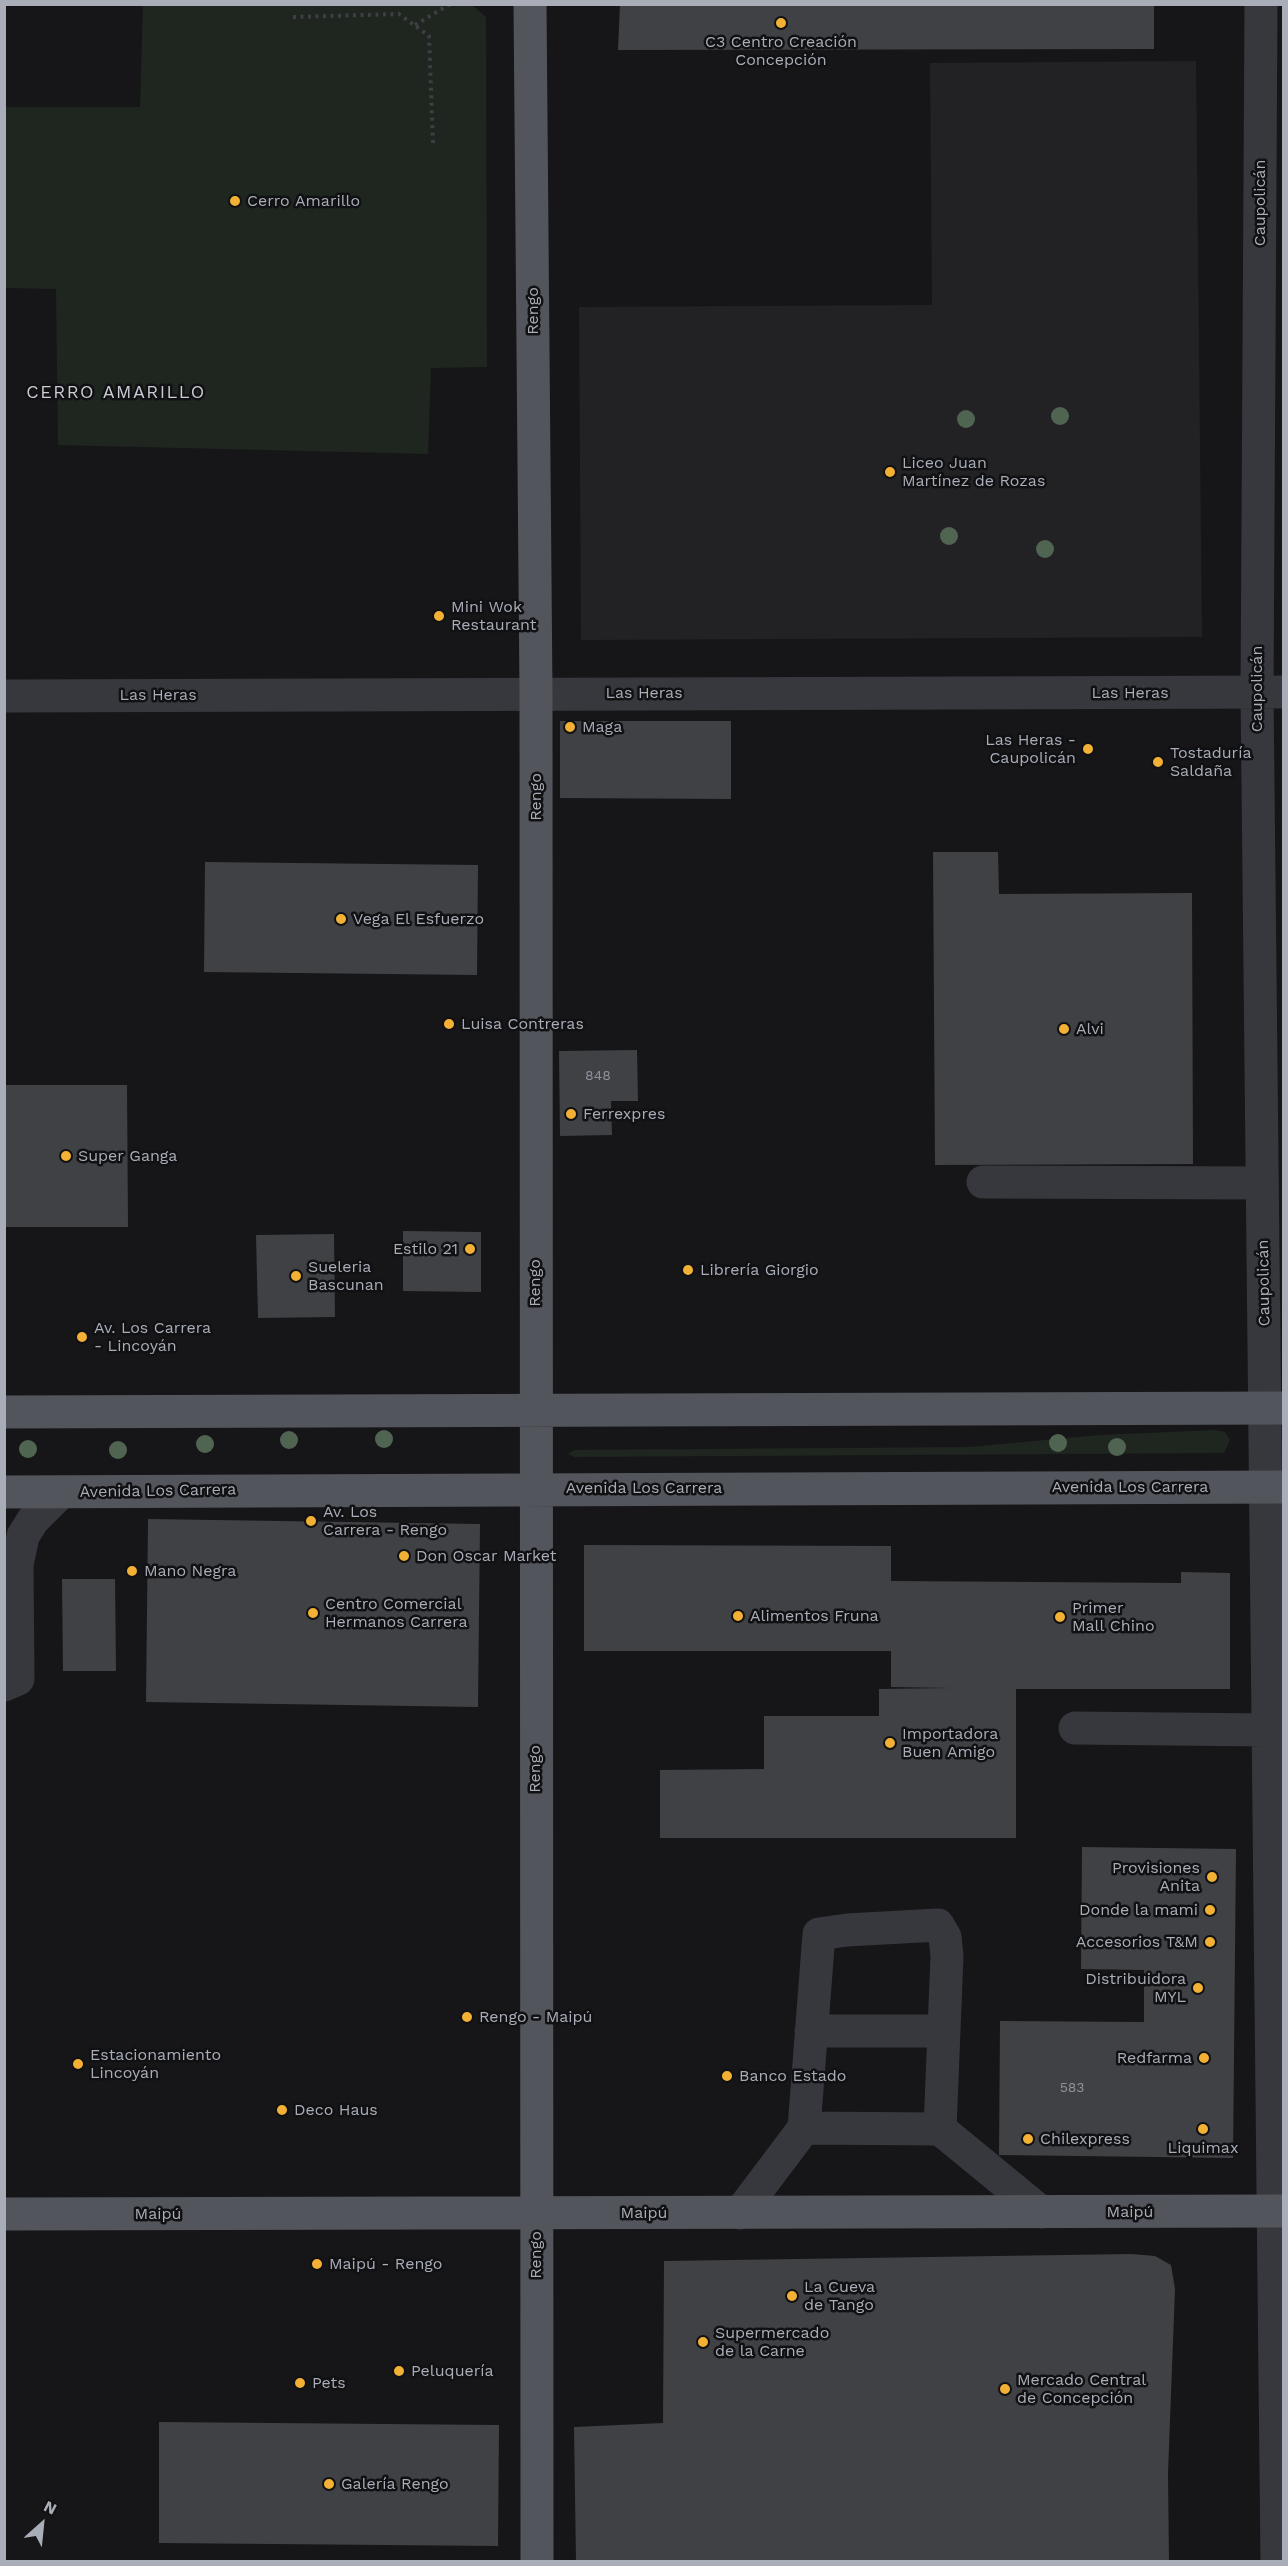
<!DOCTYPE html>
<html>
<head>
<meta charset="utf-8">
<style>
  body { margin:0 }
  #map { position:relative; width:1288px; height:2566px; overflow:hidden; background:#161618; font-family:"Work Sans",sans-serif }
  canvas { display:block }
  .frame { position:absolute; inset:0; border:6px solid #a8adb8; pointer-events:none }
  .north { position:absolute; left:12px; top:2494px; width:60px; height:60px; -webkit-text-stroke:4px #111113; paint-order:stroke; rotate:27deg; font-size:16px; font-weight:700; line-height:24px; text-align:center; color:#a8adb8 }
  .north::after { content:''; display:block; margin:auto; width:21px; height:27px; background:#a8adb8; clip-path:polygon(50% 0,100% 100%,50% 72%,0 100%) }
</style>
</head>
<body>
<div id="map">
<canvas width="1288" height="2566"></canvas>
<div class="frame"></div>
<div class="north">N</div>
</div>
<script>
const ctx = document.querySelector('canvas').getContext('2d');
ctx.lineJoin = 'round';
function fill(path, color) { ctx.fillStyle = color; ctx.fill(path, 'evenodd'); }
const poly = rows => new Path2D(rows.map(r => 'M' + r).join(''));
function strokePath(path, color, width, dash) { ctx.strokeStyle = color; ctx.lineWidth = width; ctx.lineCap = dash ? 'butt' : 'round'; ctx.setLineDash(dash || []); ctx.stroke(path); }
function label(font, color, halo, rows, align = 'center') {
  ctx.font = font + ' "Work Sans",sans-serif'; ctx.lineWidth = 5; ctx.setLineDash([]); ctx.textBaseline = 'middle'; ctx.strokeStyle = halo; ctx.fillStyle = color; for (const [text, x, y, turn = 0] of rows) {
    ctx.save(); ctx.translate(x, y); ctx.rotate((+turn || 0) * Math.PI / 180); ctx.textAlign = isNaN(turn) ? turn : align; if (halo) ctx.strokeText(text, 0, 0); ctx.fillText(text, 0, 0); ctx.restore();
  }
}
const built = poly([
  [1196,61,1202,637,581,640,579,307,932,305,930,63]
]);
const green = poly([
  [471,4,486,17,487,367,431,368,428,454,58,445,56,289,5,288,5,107,140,107,143,5],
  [1215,1430,1225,1432,1230,1440,1224,1453,575,1457,568,1454,574,1450,969,1447,1099,1435]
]);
const building = poly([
  [620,4,1154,4,1154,49,618,50],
  [560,721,731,721,731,799,560,798],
  [933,852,998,852,999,894,1192,893,1193,1164,935,1165],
  [205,862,478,865,477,975,204,972],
  [637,1050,638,1101,611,1101,612,1135,560,1136,559,1051],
  [4,1085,127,1085,128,1227,4,1227],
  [403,1231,481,1232,481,1292,403,1291],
  [334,1234,335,1317,258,1318,256,1235],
  [148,1519,480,1524,478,1707,146,1702],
  [584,1545,891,1546,891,1581,1181,1583,1181,1572,1230,1573,1230,1689,1016,1689,1016,1838,660,1838,660,1770,764,1769,764,1716,879,1716,879,1689,950,1688,891,1687,891,1651,584,1651],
  [62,1579,115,1579,116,1671,63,1671],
  [1082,1847,1236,1849,1233,2158,999,2155,1000,2021,1144,2022,1144,1970,1081,1969],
  [1131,2254,1155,2256,1171,2265,1175,2289,1168,2473,1169,2562,576,2562,574,2427,663,2423,664,2261],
  [159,2422,499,2425,498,2546,159,2543]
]);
const path = poly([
  [293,17,399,14,429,36,433,143],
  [415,25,450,4]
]);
const minor = poly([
  [1261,4,1257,692,1277,2562],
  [4,696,1284,692],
  [983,1182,1262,1183],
  [4,1685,18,1679,17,1565,23,1536,33,1520,61,1492],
  [1075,1728,1268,1730],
  [811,2031,944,2031],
  [804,2128,819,1934,847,1930,938,1925,945,1937,947,1956,940,2129],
  [740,2213,804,2128,940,2129,1041,2212]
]);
const major = poly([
  [530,4,536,693,537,2562],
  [4,1412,1284,1408],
  [4,1492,1284,1487],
  [4,2214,1284,2211]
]);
const trees = [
  [1060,416],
  [966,419],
  [949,536],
  [1045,549],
  [384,1439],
  [289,1440],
  [1058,1443],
  [205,1444],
  [1117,1447],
  [28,1449],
  [118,1450]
];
const markers = [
  [781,23,6,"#f2b134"],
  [235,201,6,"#f2b134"],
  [890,472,6,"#f2b134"],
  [439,616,6,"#f2b134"],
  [570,727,6,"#f2b134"],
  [1088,749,6,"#f2b134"],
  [1158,762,6,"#f2b134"],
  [341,919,6,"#f2b134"],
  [449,1024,6,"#f2b134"],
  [1064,1029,6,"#f2b134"],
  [571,1114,6,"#f2b134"],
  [66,1156,6,"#f2b134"],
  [470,1249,6,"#f2b134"],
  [688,1270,6,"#f2b134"],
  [296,1276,6,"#f2b134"],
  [82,1337,6,"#f2b134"],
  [311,1521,6,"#f2b134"],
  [404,1556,6,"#f2b134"],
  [132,1571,6,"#f2b134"],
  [313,1613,6,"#f2b134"],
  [738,1616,6,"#f2b134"],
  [1060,1617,6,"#f2b134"],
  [890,1743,6,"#f2b134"],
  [1212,1877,6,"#f2b134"],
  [1210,1910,6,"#f2b134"],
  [1210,1942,6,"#f2b134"],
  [1198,1988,6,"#f2b134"],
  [467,2017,6,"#f2b134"],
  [1204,2058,6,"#f2b134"],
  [78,2064,6,"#f2b134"],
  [727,2076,6,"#f2b134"],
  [282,2110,6,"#f2b134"],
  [1203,2129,6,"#f2b134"],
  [1028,2139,6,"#f2b134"],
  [317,2264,6,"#f2b134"],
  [792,2296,6,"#f2b134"],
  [703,2342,6,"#f2b134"],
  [399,2371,6,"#f2b134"],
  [300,2383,6,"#f2b134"],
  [1005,2389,6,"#f2b134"],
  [329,2484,6,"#f2b134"]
];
const numberNames = [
  ["848",598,1076],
  ["583",1072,2088]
];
const poiNames = [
  ["C3 Centro Creación",781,42,"center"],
  ["Concepción",781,60,"center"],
  ["Cerro Amarillo",247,201],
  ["Liceo Juan",902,463],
  ["Martínez de Rozas",902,481],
  ["Mini Wok",451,607],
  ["Restaurant",451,625],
  ["Maga",582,727],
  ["Las Heras -",1076,740,"right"],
  ["Caupolicán",1076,758,"right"],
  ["Tostaduría",1170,753],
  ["Saldaña",1170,771],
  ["Vega El Esfuerzo",353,919],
  ["Luisa Contreras",461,1024],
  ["Alvi",1076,1029],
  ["Ferrexpres",583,1114],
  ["Super Ganga",78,1156],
  ["Estilo 21",458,1249,"right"],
  ["Sueleria",308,1267],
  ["Bascunan",308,1285],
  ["Librería Giorgio",700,1270],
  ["Av. Los Carrera",94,1328],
  ["- Lincoyán",94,1346],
  ["Av. Los",323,1512],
  ["Carrera - Rengo",323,1530],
  ["Don Oscar Market",416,1556],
  ["Mano Negra",144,1571],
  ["Centro Comercial",325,1604],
  ["Hermanos Carrera",325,1622],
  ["Primer",1072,1608],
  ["Mall Chino",1072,1626],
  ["Alimentos Fruna",750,1616],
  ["Importadora",902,1734],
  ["Buen Amigo",902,1752],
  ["Provisiones",1200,1868,"right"],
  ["Anita",1200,1886,"right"],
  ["Donde la mami",1198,1910,"right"],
  ["Accesorios T&M",1198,1942,"right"],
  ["Distribuidora",1186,1979,"right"],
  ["MYL",1186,1997,"right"],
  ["Rengo - Maipú",479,2017],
  ["Estacionamiento",90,2055],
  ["Lincoyán",90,2073],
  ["Redfarma",1192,2058,"right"],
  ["Banco Estado",739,2076],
  ["Deco Haus",294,2110],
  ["Chilexpress",1040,2139],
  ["Liquimax",1203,2148,"center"],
  ["Maipú - Rengo",329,2264],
  ["La Cueva",804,2287],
  ["de Tango",804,2305],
  ["Supermercado",715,2333],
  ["de la Carne",715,2351],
  ["Peluquería",411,2371],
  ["Mercado Central",1017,2380],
  ["de Concepción",1017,2398],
  ["Pets",312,2383],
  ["Galería Rengo",341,2484]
];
const streetNames = [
  ["Caupolicán",1260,203,-90],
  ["Rengo",533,311,-90],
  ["Caupolicán",1257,689,-90],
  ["Las Heras",644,693],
  ["Las Heras",1130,693],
  ["Las Heras",158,695],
  ["Rengo",536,797,-90],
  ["Rengo",535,1283,-90],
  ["Caupolicán",1264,1283,-91],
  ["Avenida Los Carrera",1130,1487],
  ["Avenida Los Carrera",644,1488],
  ["Avenida Los Carrera",158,1491,-1],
  ["Rengo",535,1769,-90],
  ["Maipú",1130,2212],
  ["Maipú",644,2213],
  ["Maipú",158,2214],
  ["Rengo",536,2255,-90]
];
const neighbourhoodNames = [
  ["CERRO AMARILLO",116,393]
];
fill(built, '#222225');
fill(green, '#1e261f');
fill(building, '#404145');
strokePath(path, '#3d3f44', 4, [3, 4.5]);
strokePath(minor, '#37383d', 33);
strokePath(major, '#53555c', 33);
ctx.fillStyle = '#506452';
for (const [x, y] of trees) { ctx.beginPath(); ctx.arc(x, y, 9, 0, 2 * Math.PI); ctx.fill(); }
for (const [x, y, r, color] of markers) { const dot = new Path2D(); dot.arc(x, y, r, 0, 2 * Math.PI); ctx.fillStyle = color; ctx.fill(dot); strokePath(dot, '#111113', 2); }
label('14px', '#8e929b', null, numberNames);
label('16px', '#a8adb8', '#111113', poiNames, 'left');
label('16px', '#a8adb8', '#111113', streetNames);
ctx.letterSpacing = '1.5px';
label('18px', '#c9ccd4', '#111113', neighbourhoodNames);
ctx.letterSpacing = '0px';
</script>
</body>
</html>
